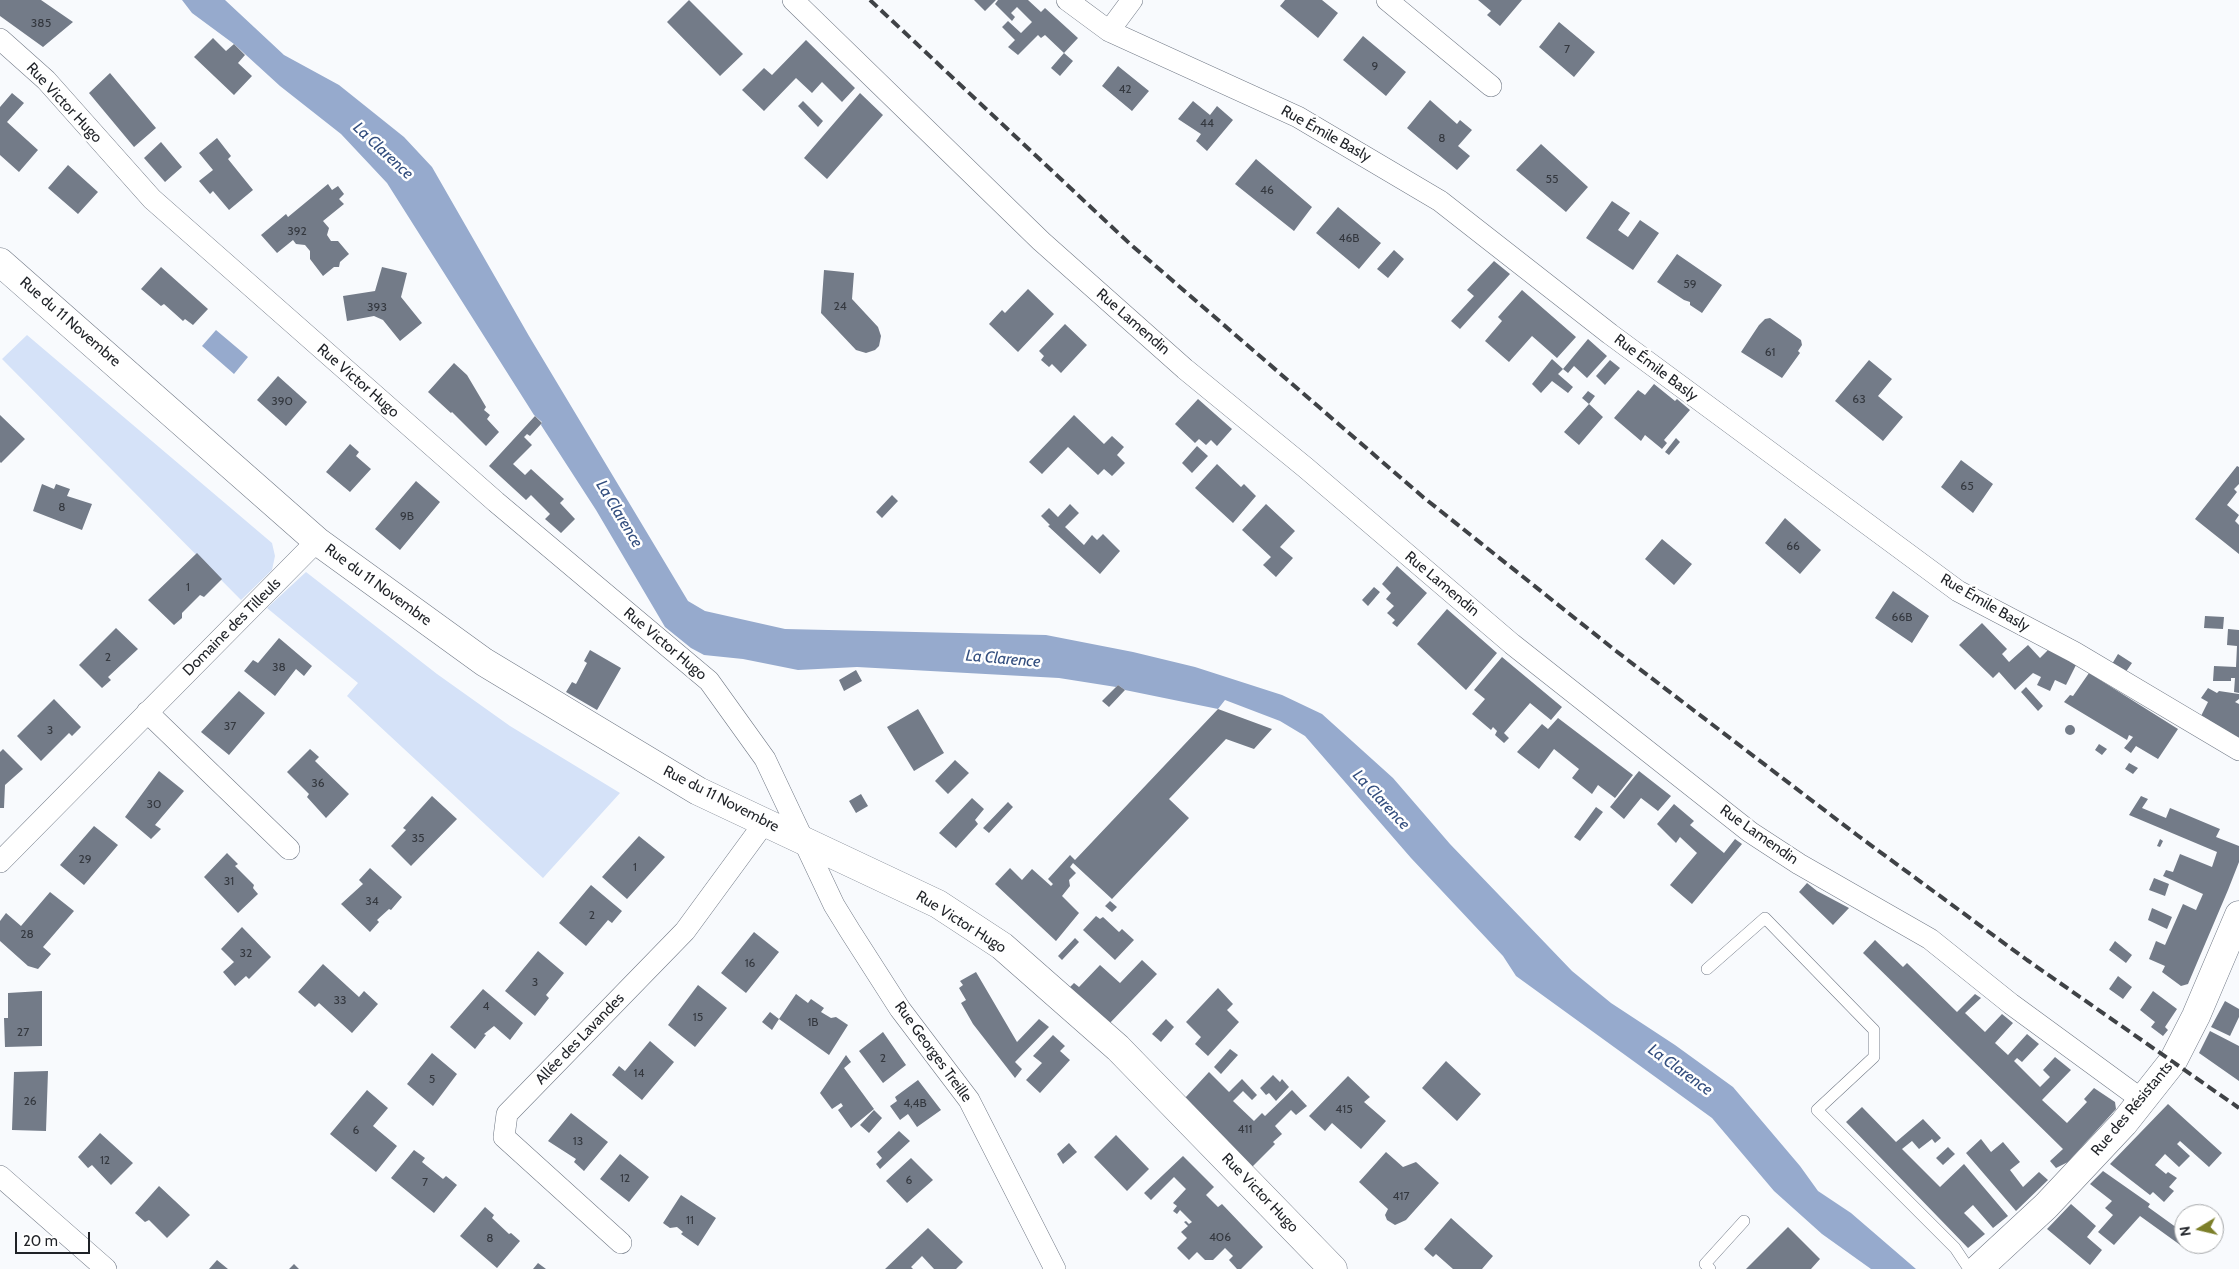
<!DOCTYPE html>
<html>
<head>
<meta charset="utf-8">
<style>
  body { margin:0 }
  #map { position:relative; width:2239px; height:1269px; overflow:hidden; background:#f8fafd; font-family:Cabin,sans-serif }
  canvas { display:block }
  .north { position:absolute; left:2174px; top:1204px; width:50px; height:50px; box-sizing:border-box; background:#fff; border:1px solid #a5a7a9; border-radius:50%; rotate:261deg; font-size:14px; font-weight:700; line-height:20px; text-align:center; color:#1f2227 }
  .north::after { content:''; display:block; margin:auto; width:18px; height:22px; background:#7c7f29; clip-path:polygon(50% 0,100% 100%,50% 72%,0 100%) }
  .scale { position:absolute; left:15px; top:1232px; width:75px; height:22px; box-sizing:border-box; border:2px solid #1f2227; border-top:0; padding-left:6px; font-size:15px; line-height:18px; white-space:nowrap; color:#1f2227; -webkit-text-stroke:4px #fff; paint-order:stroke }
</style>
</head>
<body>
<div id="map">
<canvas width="2239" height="1269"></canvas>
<div class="north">N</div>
<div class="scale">20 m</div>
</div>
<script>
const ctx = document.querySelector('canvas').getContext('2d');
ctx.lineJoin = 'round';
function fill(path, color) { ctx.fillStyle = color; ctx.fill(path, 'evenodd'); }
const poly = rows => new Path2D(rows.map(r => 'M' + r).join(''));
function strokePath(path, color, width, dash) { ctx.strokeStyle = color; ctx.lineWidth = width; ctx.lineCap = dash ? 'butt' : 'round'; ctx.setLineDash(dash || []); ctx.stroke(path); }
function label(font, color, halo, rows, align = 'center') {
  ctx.font = font + ' Cabin,sans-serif'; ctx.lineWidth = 5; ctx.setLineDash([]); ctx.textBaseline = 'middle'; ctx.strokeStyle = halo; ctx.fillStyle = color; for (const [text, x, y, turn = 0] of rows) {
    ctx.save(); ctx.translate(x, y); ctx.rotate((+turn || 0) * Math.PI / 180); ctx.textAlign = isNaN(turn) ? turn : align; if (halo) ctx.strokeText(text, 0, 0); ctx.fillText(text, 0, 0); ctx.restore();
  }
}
const green = poly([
  [27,335,272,543,275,556,272,570,241,600,2,359],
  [306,572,437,674,510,726,620,793,543,878,347,696,358,683,267,608]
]);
const water = poly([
  [182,0,225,0,284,55,339,85,404,137,432,167,529,336,688,601,705,611,785,629,1046,635,1133,652,1195,667,1282,695,1322,714,1393,778,1450,844,1572,971,1611,1003,1675,1045,1733,1087,1800,1166,1818,1191,1851,1213,1916,1269,1871,1269,1822,1234,1774,1191,1712,1118,1516,976,1503,956,1411,858,1305,736,1280,721,1225,700,1218,709,1125,690,1118,685,1116,687,1059,678,857,667,798,670,743,659,704,655,691,648,665,627,596,510,541,425,542,422,534,415,387,183,341,134,280,86,234,44,192,13],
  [216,330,248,357,234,374,202,346]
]);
const building = poly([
  [0,0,41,0,73,22,43,47,0,16],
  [689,0,743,54,720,76,667,22],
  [974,0,996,0,985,11],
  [998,0,1028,0,1041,12,1045,8,1078,38,1064,53,1045,35,1041,38,1038,35,1018,55,1008,47,1015,40,1002,27,1008,21,1021,33,1032,22,1017,7,1011,13,1015,17,1012,21,995,4],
  [1285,0,1322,0,1338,13,1318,38,1280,6],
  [1478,0,1522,0,1500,26,1487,15,1491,11],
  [1559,22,1595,52,1574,77,1539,47],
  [1363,36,1406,72,1386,96,1343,60],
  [213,38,226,51,234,44,245,55,238,63,252,76,234,95,194,57],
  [806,40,855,88,842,102,822,82,812,93,796,78,764,111,742,90,764,68,772,75],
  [1064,53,1073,61,1060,76,1051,68],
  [1118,66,1149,91,1132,111,1102,86],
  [110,73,156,128,134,147,89,93],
  [12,93,24,103,7,122,38,150,19,172,0,155,0,107],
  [860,93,883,115,827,179,804,158],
  [1430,100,1457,124,1460,120,1472,130,1458,146,1470,156,1457,170,1407,128],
  [803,101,823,121,818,127,798,106],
  [1193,101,1210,115,1217,106,1233,120,1207,151,1196,141,1201,134,1178,119],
  [217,138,231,156,228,159,253,190,229,210,213,191,210,194,199,181,213,170,199,153],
  [161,142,182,167,165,182,144,158],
  [1541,144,1588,187,1566,212,1516,170],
  [1256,159,1312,207,1294,231,1235,184],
  [68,165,98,192,78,214,48,188],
  [328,184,332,190,338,186,344,194,339,199,344,204,323,221,329,228,327,235,331,241,338,241,349,254,340,262,339,267,334,267,323,276,310,259,310,251,305,245,296,244,293,240,277,253,261,235,286,214,288,217],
  [1612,201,1630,213,1618,230,1628,237,1640,220,1659,233,1633,270,1586,238],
  [1338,207,1381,243,1359,269,1316,233],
  [1394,250,1404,259,1388,278,1377,269],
  [1677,254,1722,285,1702,313,1690,305,1690,302,1684,300,1657,282],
  [1494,261,1510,274,1460,329,1451,321,1474,296,1467,290],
  [161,267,208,309,193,325,185,319,183,321,164,304,161,306,141,289],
  [382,267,407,273,401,297,422,323,400,341,383,320,374,316,347,321,343,296,375,291],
  [824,270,854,273,852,299,878,327,881,336,879,346,875,350,866,353,856,350,821,313],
  [1028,289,1054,314,1018,352,989,324,1002,310,1005,313],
  [1522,290,1576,337,1557,358,1532,336,1509,362,1485,341,1502,321,1498,317],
  [1770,318,1801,340,1802,345,1798,351,1800,353,1782,378,1741,352,1759,325,1765,319],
  [1065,324,1087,345,1061,373,1052,364,1049,367,1041,360,1044,356,1039,351],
  [1588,339,1607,356,1587,378,1574,366,1568,373,1563,369],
  [1552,359,1563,369,1558,374,1573,387,1568,393,1552,381,1541,393,1532,384],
  [1610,360,1620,368,1605,385,1596,376],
  [1869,360,1892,379,1878,396,1903,417,1883,441,1835,401],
  [454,363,467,375,486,407,484,410,490,415,487,419,499,432,486,446,452,412,451,413,428,392],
  [278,376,307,402,286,426,257,400],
  [1654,384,1675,401,1677,399,1690,410,1664,440,1667,443,1662,449,1645,435,1641,441,1614,418,1638,390,1645,395],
  [1588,391,1595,396,1589,404,1582,398],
  [1198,399,1232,429,1217,446,1211,440,1206,445,1199,439,1195,443,1175,424],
  [1589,404,1603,417,1579,445,1564,432],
  [0,415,25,439,1,463,0,462],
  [1074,415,1104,444,1112,436,1124,447,1117,455,1125,463,1112,476,1104,469,1098,475,1068,447,1042,474,1029,462],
  [535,416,542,423,530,436,527,434,524,437,532,445,513,464,525,475,531,469,564,499,560,503,575,519,561,533,545,519,550,514,531,495,526,500,489,466],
  [1676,438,1680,442,1669,455,1665,452],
  [350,444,359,452,356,456,371,469,350,492,326,472],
  [1197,446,1208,456,1192,473,1182,463],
  [1961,460,1993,484,1973,513,1941,487],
  [1217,464,1241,487,1244,484,1256,496,1233,523,1195,488],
  [2237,466,2239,467,2239,484,2234,489,2237,492,2227,505,2239,515,2235,521,2239,525,2239,554,2195,519],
  [416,481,440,502,400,550,375,529],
  [42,484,54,489,56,484,70,489,67,496,92,504,82,530,33,511],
  [892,495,898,501,882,518,876,512],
  [1070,504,1079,513,1065,527,1084,545,1092,535,1097,540,1103,534,1120,551,1100,574,1048,526,1050,525,1041,516,1049,508,1058,517],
  [1266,504,1295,531,1280,547,1293,558,1276,577,1263,565,1271,557,1242,530],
  [1785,518,1821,550,1800,574,1765,543],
  [1662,539,1692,564,1674,585,1645,559],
  [197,553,222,579,204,597,200,595,182,613,182,618,174,625,148,600],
  [1397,566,1427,593,1397,627,1392,623,1395,620,1387,613,1394,606,1386,599,1391,593,1382,584],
  [1374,587,1380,592,1368,606,1362,600],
  [1893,591,1929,616,1912,643,1875,618],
  [1447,609,1497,653,1466,690,1417,644],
  [2205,616,2224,617,2223,629,2204,628],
  [1982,623,2007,649,2002,654,2009,662,2028,645,2040,658,2048,650,2076,665,2066,685,2055,680,2050,691,2037,685,2041,677,2033,673,2015,690,1999,672,1993,678,1959,645],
  [116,628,138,649,108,677,111,680,102,688,79,665],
  [2228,629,2239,630,2239,693,2234,692,2235,678,2231,678,2231,681,2213,681,2214,666,2236,667,2237,646,2227,645],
  [279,638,312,666,304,676,296,669,275,696,244,671,253,660,258,663],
  [590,650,621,668,597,710,566,692,572,682,576,684,587,663,584,661],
  [2118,654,2132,663,2125,673,2112,664],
  [1502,657,1562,707,1551,720,1530,703,1504,733,1509,738,1504,743,1495,735,1497,731,1493,727,1491,730,1472,714,1485,699,1474,690],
  [856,670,862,681,844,691,839,680],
  [2089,673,2178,729,2158,759,2136,746,2131,753,2124,748,2133,737,2129,735,2127,740,2064,702,2070,695,2073,696],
  [1118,685,1125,690,1109,707,1102,701],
  [2026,687,2043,706,2038,711,2021,692],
  [2208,688,2217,693,2219,691,2239,694,2239,699,2235,702,2239,704,2239,743,2200,718,2208,702,2201,698],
  [239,691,265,713,229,755,201,732],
  [54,699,81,727,72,736,69,733,41,761,17,736],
  [918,709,944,753,914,771,887,727],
  [1218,709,1272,729,1254,749,1226,739,1169,799,1189,818,1112,899,1073,863,1070,867,1076,873,1069,880,1070,886,1062,896,1079,913,1056,941,995,884,1010,868,1022,880,1032,869,1051,886,1053,884,1048,879,1070,855,1075,860],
  [1558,718,1633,775,1615,798,1598,785,1592,794,1572,778,1579,769,1554,749,1539,769,1517,752,1542,724,1548,729],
  '2065 730a5 5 0 1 1 10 0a5 5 0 1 1-10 0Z',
  [2099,744,2107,749,2102,755,2095,750],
  [3,749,23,769,5,785,4,808,0,808,0,752],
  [310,749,319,757,315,761,349,794,326,818,307,797,309,794,287,772],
  [955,760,969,773,948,794,935,781],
  [2129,763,2138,768,2133,774,2125,769],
  [159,771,184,791,155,825,161,829,151,839,125,817],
  [1639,771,1671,796,1658,811,1641,798,1624,819,1610,807],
  [861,794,868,806,856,813,849,801],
  [432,796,457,819,411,866,391,846,406,830,403,828],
  [2141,796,2148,799,2142,808,2166,818,2170,808,2220,829,2216,837,2239,846,2239,862,2228,890,2188,984,2181,986,2162,972,2165,966,2149,959,2156,941,2165,945,2183,904,2196,910,2203,894,2163,876,2166,870,2173,872,2180,854,2212,867,2217,852,2129,815],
  [972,798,984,809,975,820,978,824,956,848,939,833],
  [1008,802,1013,807,989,833,983,828],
  [1674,804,1694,821,1690,825,1724,853,1735,839,1742,844,1692,904,1670,885,1697,853,1680,837,1676,843,1657,824],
  [1596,807,1603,812,1580,841,1574,837],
  [94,826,118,845,84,885,60,865],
  [639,836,665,857,627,899,602,877],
  [2160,839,2163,841,2160,847,2157,846],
  [227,853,238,864,235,866,254,885,253,888,258,894,238,913,204,877],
  [370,868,402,897,391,910,389,909,377,920,379,922,370,932,341,904,363,884,359,880],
  [2154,878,2169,884,2165,896,2149,890],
  [1807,883,1817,891,1849,908,1833,925,1799,892],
  [591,885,622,911,612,923,608,920,586,946,559,923],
  [50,892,74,911,43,947,51,954,38,969,28,966,0,941,0,921,6,913,21,926],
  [1110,901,1117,907,1112,912,1105,906],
  [2152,908,2172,917,2167,929,2148,920],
  [1096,916,1100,919,1103,917,1119,932,1122,929,1134,940,1115,960,1083,930],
  [242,927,271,957,249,979,246,976,235,986,223,972,234,962,221,949],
  [754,932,779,952,746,993,721,973],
  [1075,938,1079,942,1062,960,1058,956],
  [1875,940,1903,967,1907,963,1957,1012,1975,994,1981,998,1965,1013,1985,1032,2002,1014,2013,1023,1995,1043,2008,1055,2027,1034,2039,1044,2022,1062,2017,1058,2014,1061,2040,1087,2050,1077,2043,1070,2055,1057,2071,1070,2042,1100,2067,1123,2087,1102,2084,1099,2094,1088,2115,1102,2116,1109,2068,1162,2056,1168,2050,1161,2063,1149,1863,953],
  [2115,941,2132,955,2126,963,2109,950],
  [538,951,564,973,546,995,549,998,535,1016,505,991],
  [1142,960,1157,974,1108,1025,1069,988,1074,983,1079,987,1100,965,1120,983],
  [323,964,359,997,364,991,378,1004,352,1033,319,1003,315,1007,298,992],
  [976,972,1017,1042,1039,1019,1049,1027,1015,1062,1022,1069,1015,1078,973,1024,961,1003,966,1000,959,988,963,985,960,981],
  [2118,976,2132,987,2123,999,2109,989],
  [698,985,727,1008,695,1047,668,1025],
  [1218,988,1233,1004,1227,1010,1239,1022,1208,1056,1195,1044,1201,1037,1186,1022],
  [483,989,523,1023,510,1040,494,1026,484,1034,486,1035,475,1049,450,1027],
  [42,991,42,1046,5,1047,4,1018,8,1018,8,993],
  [2153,991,2177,1009,2165,1027,2168,1030,2163,1036,2151,1027,2155,1022,2140,1010],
  [796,994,808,1003,811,999,824,1008,821,1012,831,1018,836,1017,848,1025,829,1055,779,1019],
  [2225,1001,2239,1009,2239,1017,2230,1036,2211,1027],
  [770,1012,779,1019,772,1030,762,1022],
  [1166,1019,1174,1027,1161,1042,1152,1034],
  [2210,1031,2239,1046,2239,1081,2199,1053],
  [883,1032,906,1065,883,1083,859,1051],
  [1053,1035,1065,1046,1060,1051,1070,1060,1040,1093,1026,1080,1042,1063,1033,1056],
  [650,1041,674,1062,642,1100,612,1075,619,1066,625,1071],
  [1230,1049,1238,1055,1221,1074,1214,1067],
  [432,1053,457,1074,433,1106,407,1084],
  [846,1055,851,1062,844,1068,874,1109,851,1128,838,1110,843,1106,841,1103,832,1109,820,1093],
  [1446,1061,1481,1094,1457,1121,1422,1088],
  [48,1071,46,1131,12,1130,14,1072],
  [1209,1072,1229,1092,1242,1079,1257,1095,1252,1100,1243,1091,1233,1101,1254,1121,1262,1113,1265,1116,1292,1090,1307,1106,1296,1115,1291,1110,1275,1126,1282,1134,1273,1142,1275,1144,1252,1167,1185,1098],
  [1273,1075,1280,1082,1282,1079,1289,1087,1276,1101,1269,1093,1266,1095,1260,1088],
  [1348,1076,1370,1097,1364,1102,1386,1121,1361,1149,1332,1123,1325,1131,1309,1116],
  [918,1080,941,1110,917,1127,908,1114,900,1120,890,1106,897,1101,895,1097],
  [367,1090,388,1108,373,1126,397,1146,376,1172,330,1134],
  [2168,1104,2222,1153,2209,1167,2180,1141,2177,1144,2190,1156,2179,1167,2165,1154,2155,1165,2166,1174,2168,1172,2177,1178,2169,1187,2174,1191,2164,1202,2153,1192,2150,1195,2110,1164],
  [1862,1107,1896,1142,1923,1119,1941,1138,1935,1143,1932,1139,1919,1149,1912,1141,1902,1149,1940,1187,1964,1164,2008,1216,1993,1228,1973,1205,1964,1213,1985,1234,1968,1248,1846,1122],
  [874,1110,882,1118,869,1133,860,1125],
  [571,1113,608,1142,584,1171,574,1162,576,1159,548,1141],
  [899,1131,910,1141,880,1169,876,1164,882,1158,877,1152],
  [100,1133,133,1163,111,1185,92,1165,88,1168,78,1157],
  [1116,1135,1149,1169,1127,1191,1094,1157],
  [1981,1139,1991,1152,2003,1142,2020,1162,2010,1170,2023,1187,2039,1172,2048,1180,2016,1211,1966,1153],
  [1069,1143,1077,1152,1063,1164,1057,1154],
  [1948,1147,1955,1154,1943,1165,1936,1158],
  [414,1150,425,1158,422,1162,443,1179,446,1176,457,1185,434,1213,391,1178],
  [1386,1152,1403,1167,1416,1162,1439,1183,1406,1220,1395,1225,1387,1220,1385,1215,1388,1209,1359,1182],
  [620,1154,649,1177,629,1202,600,1179],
  [1183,1156,1214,1187,1206,1195,1218,1207,1222,1204,1263,1247,1241,1269,1237,1269,1229,1260,1233,1256,1225,1248,1213,1260,1205,1260,1197,1252,1189,1260,1177,1248,1187,1238,1181,1232,1188,1226,1184,1222,1186,1221,1189,1224,1192,1222,1180,1210,1177,1214,1173,1211,1177,1206,1173,1203,1186,1189,1174,1177,1151,1200,1144,1193],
  [911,1158,933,1180,907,1203,886,1181],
  [2103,1171,2150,1204,2148,1207,2184,1233,2186,1244,2183,1247,2140,1216,2114,1245,2098,1232,2113,1215,2105,1208,2112,1201,2090,1184],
  [159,1186,190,1215,167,1238,149,1220,145,1222,135,1213],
  [681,1195,716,1218,698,1246,681,1234,683,1232,677,1227,670,1228,663,1223],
  [2071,1204,2096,1226,2087,1237,2102,1250,2090,1265,2047,1229],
  [485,1207,494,1215,492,1218,509,1234,511,1233,520,1241,497,1268,460,1236],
  [1451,1218,1493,1256,1482,1269,1453,1269,1436,1254,1433,1257,1424,1249],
  [1788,1227,1820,1259,1811,1269,1746,1269],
  [928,1228,963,1262,956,1269,934,1269,922,1256,911,1267,913,1269,885,1269],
  [217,1260,228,1269,209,1269],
  [538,1263,546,1269,533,1269],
  [294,1264,299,1269,289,1269]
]);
const lane = poly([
  [1707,969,1765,918,1874,1030,1874,1057,1817,1110,1955,1248,1969,1269],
  [1710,1269,1705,1264,1744,1221]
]);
const street = poly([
  [793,0,1041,241,1185,369,1306,468,1512,644,1750,832,1799,864,1930,939,2011,1004,2134,1094,2144,1099],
  [1067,0,1109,31,1298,117,1440,201,1610,334,1958,591,2074,652,2239,750],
  [1387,0,1491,86],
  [1109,31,1132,0],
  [0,39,46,80,152,199,496,502,709,681,765,759,834,905,850,931,900,1009,969,1100,1055,1269],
  [147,712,289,849],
  [0,862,317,541],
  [0,1176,106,1269],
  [621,1243,504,1137,507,1114,685,931,765,822]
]);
const secondary = poly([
  [0,262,317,541,484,662,698,791,938,904,1002,946,1118,1048,1333,1269],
  [1978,1269,2046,1206,2124,1123,2173,1061,2196,1016,2239,915]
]);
const rail = poly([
  [870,0,1129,243,1423,497,1616,651,1857,835,2027,960,2239,1108]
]);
const numberNames = [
  ["385",41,23],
  ["7",1567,49],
  ["9",1375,66],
  ["42",1125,89],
  ["44",1207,123],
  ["8",1442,138],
  ["55",1552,179],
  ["46",1267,190],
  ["392",297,231],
  ["46B",1349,238],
  ["59",1690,284],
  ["24",840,306],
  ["393",377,307],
  ["61",1770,352],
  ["63",1859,399],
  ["390",282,401],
  ["65",1967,486],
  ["8",62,507],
  ["9B",407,516],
  ["66",1793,546],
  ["1",188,587],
  ["66B",1902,617],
  ["2",108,657],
  ["38",279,667],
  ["37",230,726],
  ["3",50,730],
  ["36",318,783],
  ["30",154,804],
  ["35",418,838],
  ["29",85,859],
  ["1",635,867],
  ["31",229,881],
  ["34",372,901],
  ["2",592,915],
  ["28",27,934],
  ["32",246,953],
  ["16",750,963],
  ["3",535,982],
  ["33",340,1000],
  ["4",486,1006],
  ["15",698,1017],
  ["1B",813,1022],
  ["27",23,1032],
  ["2",883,1058],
  ["14",639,1073],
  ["5",432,1079],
  ["26",30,1101],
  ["4,4B",915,1103],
  ["415",1344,1109],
  ["411",1245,1129],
  ["6",356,1130],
  ["13",578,1141],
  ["12",105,1160],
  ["12",625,1178],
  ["6",909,1180],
  ["7",425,1182],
  ["417",1401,1196],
  ["11",690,1220],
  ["406",1220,1237],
  ["8",490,1238]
];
const streetNames = [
  ["Rue Victor Hugo",64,103,47],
  ["Rue Émile Basly",1326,134,29],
  ["Rue du 11 Novembre",70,322,41],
  ["Rue Lamendin",1133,322,41],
  ["Rue Émile Basly",1656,368,37],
  ["Rue Victor Hugo",358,381,41],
  ["Rue Lamendin",1442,584,40],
  ["Rue du 11 Novembre",378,585,36],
  ["Rue Émile Basly",1985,603,30],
  ["Domaine des Tilleuls",232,627,-45],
  ["Rue Victor Hugo",665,644,40],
  ["Rue du 11 Novembre",721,799,27],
  ["Rue Lamendin",1759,835,35],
  ["Rue Victor Hugo",961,922,32],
  ["Allée des Lavandes",580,1039,-46],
  ["Rue Georges Treille",933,1052,54],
  ["Rue des Résistants",2132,1109,-50],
  ["Rue Victor Hugo",1260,1193,46]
];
const waterNames = [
  ["La Clarence",383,151,43],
  ["La Clarence",619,514,59],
  ["La Clarence",1003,659,5],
  ["La Clarence",1381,800,47],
  ["La Clarence",1680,1070,36]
];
fill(green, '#d5e2f8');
fill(water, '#96aacd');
fill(building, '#737b88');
strokePath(lane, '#717986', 12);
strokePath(street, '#717986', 22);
strokePath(secondary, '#717986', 29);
strokePath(lane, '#fff', 11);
strokePath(street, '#fff', 21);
strokePath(secondary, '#fff', 28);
strokePath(rail, '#3f4246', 4, [10, 5]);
label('12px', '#34383f', null, numberNames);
label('15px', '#1f2227', '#fff', streetNames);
label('italic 16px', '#334e7e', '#fff', waterNames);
</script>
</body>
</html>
